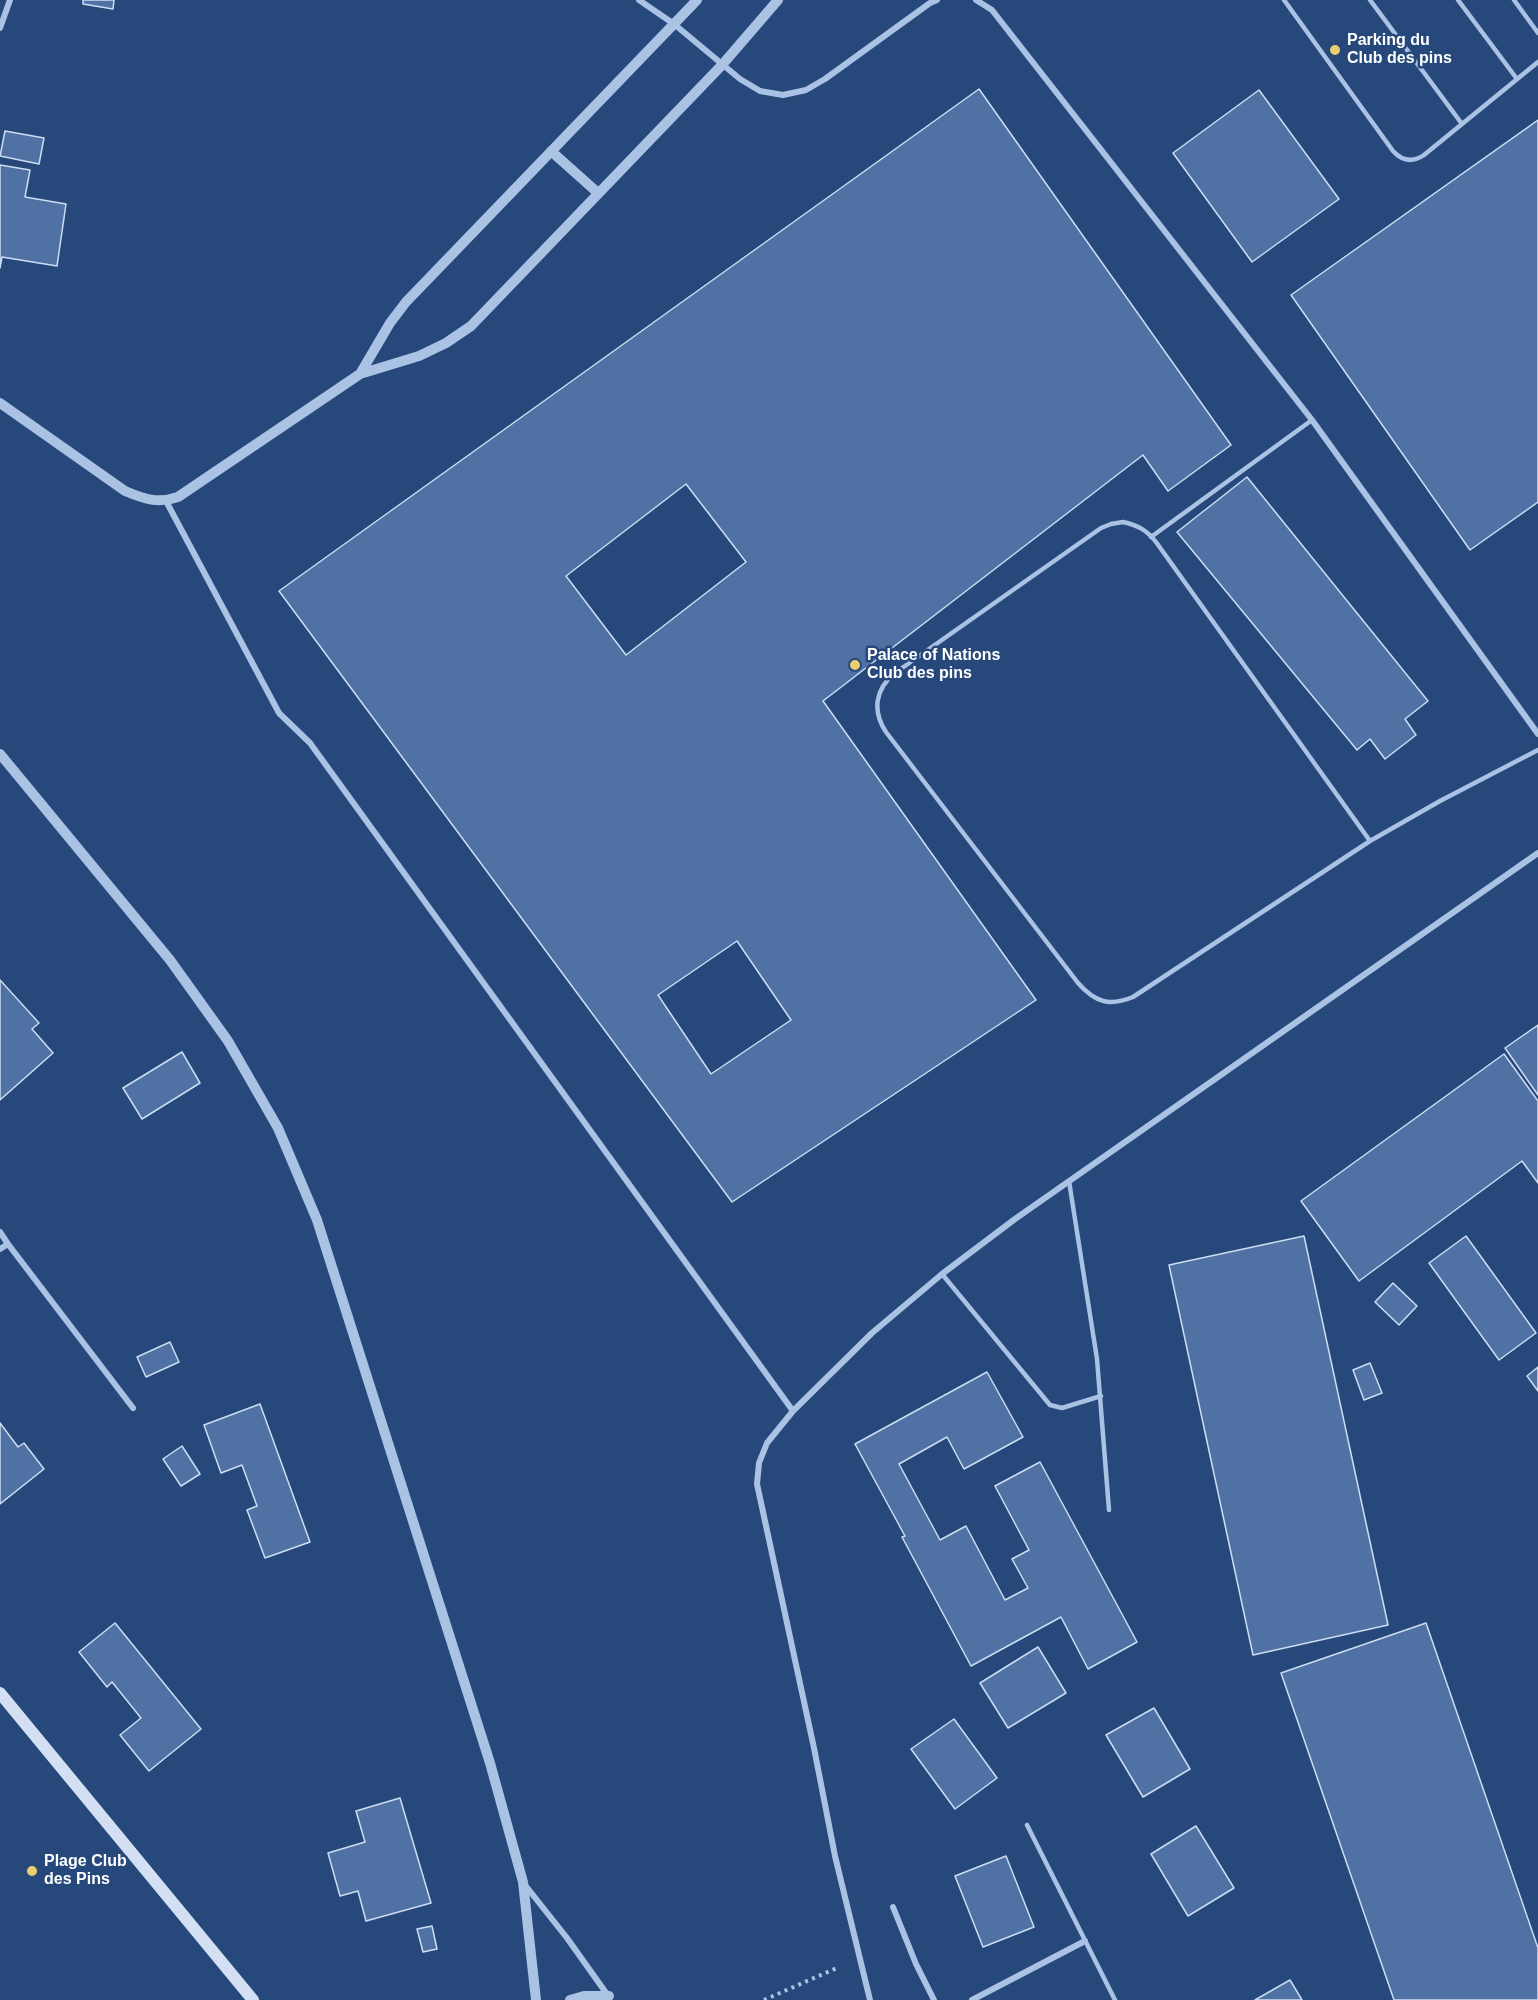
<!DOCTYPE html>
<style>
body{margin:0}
canvas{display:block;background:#26487a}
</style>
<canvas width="1538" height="2000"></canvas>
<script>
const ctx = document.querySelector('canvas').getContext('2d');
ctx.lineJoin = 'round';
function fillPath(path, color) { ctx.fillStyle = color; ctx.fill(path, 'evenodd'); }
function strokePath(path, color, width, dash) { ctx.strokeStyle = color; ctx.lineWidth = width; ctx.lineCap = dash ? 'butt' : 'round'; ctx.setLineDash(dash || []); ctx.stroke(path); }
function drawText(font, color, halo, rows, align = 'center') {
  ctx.font = font + ' Arial,sans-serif'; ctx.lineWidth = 5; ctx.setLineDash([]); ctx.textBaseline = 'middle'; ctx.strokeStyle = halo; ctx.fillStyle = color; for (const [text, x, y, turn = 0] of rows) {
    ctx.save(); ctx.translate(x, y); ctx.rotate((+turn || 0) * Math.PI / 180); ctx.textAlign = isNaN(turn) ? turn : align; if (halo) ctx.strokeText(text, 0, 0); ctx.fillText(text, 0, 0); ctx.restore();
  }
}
const building = new Path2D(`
 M83 0H114L113 9 83 4Z
 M979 89 1231 445 1168 491 1143 455 823 701 1036 1000 732 1202 279 591ZM686 484 746 562 626 655 566 576ZM737 941 791 1020 711 1074 658 995Z
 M1259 90 1339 199 1252 262 1173 153Z
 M1538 120V502L1470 550 1291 295Z
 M5 131 44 138 39 164 0 156Z
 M0 165 30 170 25 197 66 204 57 266 2 257 0 268Z
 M1247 477 1428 701 1405 719 1416 735 1385 759 1370 739 1357 750 1177 532Z
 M0 980 39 1023 32 1029 53 1053 0 1100Z
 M1538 1025V1095L1505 1048Z
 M182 1052 200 1083 142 1119 123 1088Z
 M1504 1054 1538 1101V1183L1522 1161 1359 1281 1301 1201Z
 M1304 1236 1388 1625 1253 1655 1169 1265Z
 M1466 1236 1536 1333 1499 1360 1429 1263Z
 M1393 1283 1417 1306 1399 1325 1375 1302Z
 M170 1342 179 1362 146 1377 137 1357Z
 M1370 1363 1382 1393 1364 1400 1353 1370Z
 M1538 1367V1391L1527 1376Z
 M987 1372 1023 1437 964 1469 947 1437 899 1464 940 1540 966 1526 1005 1600 1028 1588 1012 1559 1029 1550 995 1486 1040 1462 1137 1642 1088 1669 1061 1617 971 1666 902 1537 905 1536 855 1444Z
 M260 1404 310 1542 265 1558 247 1510 257 1506 242 1465 221 1473 204 1425Z
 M0 1423 18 1447 24 1443 44 1469 0 1504Z
 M182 1446 200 1474 181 1486 163 1459Z
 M115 1623 201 1729 149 1771 120 1735 141 1718 112 1682 107 1687 79 1652Z
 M1426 1623 1538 1948V2000H1394L1281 1673Z
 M1038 1647 1066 1693 1008 1728 980 1683Z
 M1154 1708 1190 1769 1143 1797 1106 1735Z
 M954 1719 997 1778 955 1809 911 1749Z
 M400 1798 431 1903 366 1921 358 1891 340 1896 328 1853 365 1842 356 1811Z
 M1196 1826 1234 1888 1188 1916 1151 1854Z
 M1006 1856 1034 1927 983 1947 955 1876Z
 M432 1926 437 1949 423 1952 417 1929Z
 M1290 1980 1302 2000H1255Z`);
fillPath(building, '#4f71a3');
strokePath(building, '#cdddf3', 1.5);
strokePath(new Path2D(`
 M764 2000 839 1967`), '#aac2e4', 4, [3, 4.5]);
strokePath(new Path2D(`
 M1284 0 1393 151C1402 161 1412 163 1424 155L1538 62
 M1370 0 1462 124
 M1458 0 1517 79
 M1514 0 1538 33
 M1123 522C1137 525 1147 530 1156 542L1370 841 1133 997C1109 1007 1095 1002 1078 983L886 732C872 711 875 689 895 673L1101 528 1111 524Z
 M1151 537 1312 420
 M1370 841 1440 801 1538 750
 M1069 1181 1097 1359 1109 1510
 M942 1274 1050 1405 1062 1408 1101 1396
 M1027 1825 1115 2000`), '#aac2e4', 4.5);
strokePath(new Path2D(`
 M639 0 674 24 740 79 760 91 783 95 806 90 825 79 930 3 937 0
 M976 0 992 10 1312 420 1538 734
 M0 28 10 0
 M166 501 279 713 310 743 793 1411
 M0 1232 8 1244 0 1249
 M8 1244 133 1408
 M525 1885 567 1938 609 1997
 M893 1907 916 1964 934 2000
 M870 2000 835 1856 814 1748 757 1484 759 1463 767 1443 793 1411 872 1333 942 1274 1015 1219 1538 853
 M972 2000 1085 1941`), '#aac2e4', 6);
strokePath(new Path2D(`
 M551 151 598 193
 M360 374 390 323 406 302 697 0
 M0 403 125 491C144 499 158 504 178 497L360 374 419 356 446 343 471 326 722 65 778 0
 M0 754 170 960 228 1041 278 1128 317 1220 490 1763 523 1882 536 2000
 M570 2000 584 1996H609`), '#aac2e4', 10);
strokePath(new Path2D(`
 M0 1693 253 2000`), '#d3e0f4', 12);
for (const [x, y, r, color] of [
 [1335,50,6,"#eccd70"],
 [855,665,6,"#eccd70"],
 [32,1871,6,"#eccd70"]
]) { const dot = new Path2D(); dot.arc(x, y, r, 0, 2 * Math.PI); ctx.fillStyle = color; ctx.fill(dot); strokePath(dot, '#26487a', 2); }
drawText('bold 16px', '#fff', '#26487a', [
 ["Parking du",1347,41],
 ["Club des pins",1347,59],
 ["Palace of Nations",867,656],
 ["Club des pins",867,674],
 ["Plage Club",44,1862],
 ["des Pins",44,1880]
], 'left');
</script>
